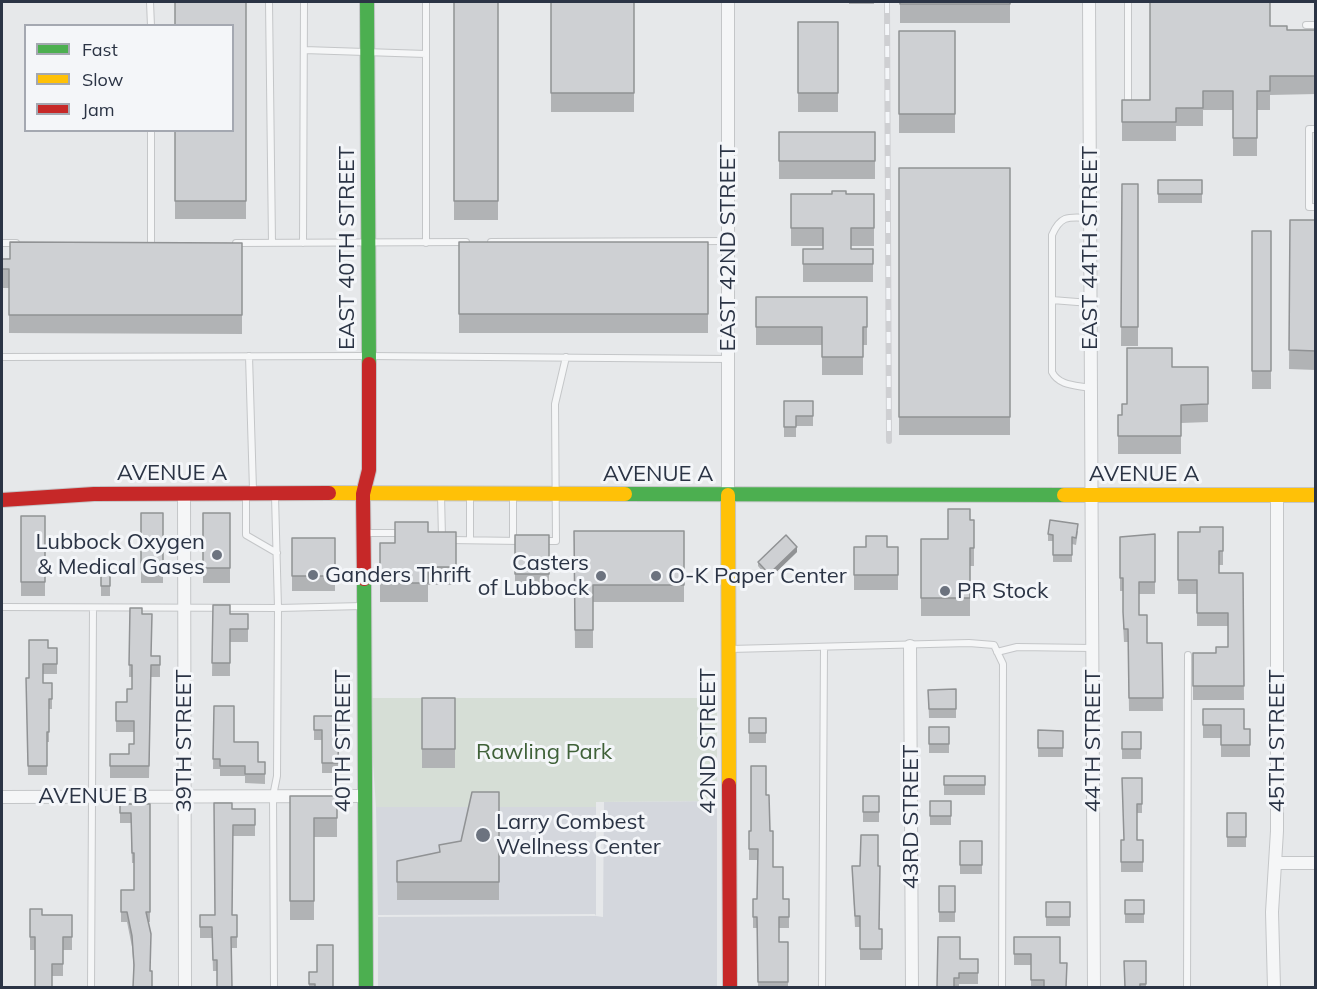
<!DOCTYPE html>
<style>
body{margin:0}
#map{position:relative;width:1317px;height:989px;overflow:hidden;background:#e6e8ea;font-family:Mulish,sans-serif}
canvas{display:block}
.frame{position:absolute;inset:0;border:3px solid #2b3445;pointer-events:none}
.legend{position:absolute;left:24px;top:24px;width:210px;height:108px;box-sizing:border-box;background:#f4f6f9;border:2px solid #a4a8b1;margin:0;padding:8px 10px;list-style:none;font-size:18px;color:#2b3445}
.legend li{display:flex;align-items:center;gap:12px;height:30px}
.legend b{width:30px;border:2px solid #a4a8b1}
</style>
<div id="map">
<canvas width="1317" height="989"></canvas>
<div class="frame"></div>
<ul class="legend">
<li><b style="height:8px;background:#4caf50"></b>Fast</li>
<li><b style="height:8px;background:#ffc107"></b>Slow</li>
<li><b style="height:8px;background:#c62828"></b>Jam</li>
</ul>
</div>
<script>
const ctx = document.querySelector('canvas').getContext('2d');
ctx.lineJoin = 'round';
function fillPath(path, color) { ctx.fillStyle = color; ctx.fill(path, 'evenodd'); }
function strokePath(path, color, width, dash) { ctx.strokeStyle = color; ctx.lineWidth = width; ctx.lineCap = dash ? 'butt' : 'round'; ctx.setLineDash(dash || []); ctx.stroke(path); }
function drawText(font, color, halo, rows, align = 'center') {
  ctx.font = font + ' Mulish,sans-serif'; ctx.lineWidth = 6; ctx.setLineDash([]); ctx.textBaseline = 'middle'; ctx.strokeStyle = halo; ctx.fillStyle = color; for (const [text, x, y, turn = 0] of rows) {
    ctx.save(); ctx.translate(x, y); ctx.rotate((+turn || 0) * Math.PI / 180); ctx.textAlign = isNaN(turn) ? turn : align; if (halo) ctx.strokeText(text, 0, 0); ctx.fillText(text, 0, 0); ctx.restore();
  }
}
fillPath(new Path2D(`
 M717 801V987H378V917L596 916 595 914 378 915 376 807H596V916L603 917 604 802Z`), '#d4d7dd');
fillPath(new Path2D(`
 M372 698H717V801L596 802V807H376L372 747Z`), '#d6ded6');
const lane = new Path2D(`
 M150 2 151 26
 M269 2 272 243
 M426 2V243
 M1128 2V100
 M1306 25H1316
 M304 50 426 54
 M1316 129H1309V207H1316
 M151 130V243
 M1090 218C1070 217 1061 214 1052 235V372C1059 386 1076 385 1090 388
 M491 242 728 241
 M2 243H16
 M236 243 466 242
 M303 243 304 2
 M1052 300 1090 303
 M249 356 253 490
 M2 357 368 356 728 359
 M441 495 442 538
 M246 496V535L277 553
 M470 496V540
 M513 496V541
 M364 533H402
 M450 540 521 541
 M543 541H556L555 404 566 357
 M2 607 278 608 363 606
 M730 649 969 643 994 645 1003 664 1002 988
 M997 652 1017 647 1092 648
 M91 988 93 608
 M274 988 273 796 277 776 278 608 275 496
 M822 988 824 647
 M1187 988 1188 655`);
const street = new Path2D(`
 M728 2V495
 M1089 2 1094 988
 M184 494 185 988
 M910 646 912 988
 M2 797 364 796
 M1276 863H1316
 M1274 988 1272 912 1277 831V495`);
const fast = new Path2D(`
 M367 2 369 364
 M625 494 1064 495
 M364 579 366 988`);
const slow = new Path2D(`
 M329 493 625 494
 M728 495 729 785
 M1064 495H1316`);
const jam = new Path2D(`
 M2 500 94 494 329 493
 M364 579 363 494 369 470V364
 M729 785 730 988`);
strokePath(lane, '#c4c6c8', 8);
strokePath(street, '#c4c6c8', 14);
strokePath(fast, '#c4c6c8', 16);
strokePath(slow, '#c4c6c8', 16);
strokePath(jam, '#c4c6c8', 16);
strokePath(lane, '#f5f6f7', 6);
strokePath(street, '#f5f6f7', 12);
strokePath(fast, '#4caf50', 14);
strokePath(slow, '#ffc107', 14);
strokePath(jam, '#c62828', 14);
const rail = new Path2D(`
 M887 2 889 441`);
strokePath(rail, '#cecfd2', 6);
strokePath(rail, '#f4f6f9', 4, [11]);
fillPath(new Path2D(`
 M246 2V219H175V130Z
 M454 2H498V220H454Z
 M551 2H634V112H551Z
 M849 2H874V4H849Z
 M900 2H1010V23H900Z
 M798 22H838V112H798Z
 M1270 26 1287 30H1316V94L1270 95V110H1257V156H1233V110H1203V126H1176V141H1122V100H1150Z
 M899 31H955V133H899Z
 M779 132H875V179H779Z
 M899 168H1010V435H899Z
 M1158 180H1202V203H1158Z
 M1122 184H1138V346H1121Z
 M791 194H874V246H851V249H873V282H803V249H823V246H791Z
 M1290 220H1316V370L1289 369Z
 M1252 231H1271V389H1252Z
 M459 242H708V333H459Z
 M242 243V334L9 333V288H2V259Z
 M756 297H867V345H863V375H822V345H756Z
 M1172 367H1208V422L1181 423V454H1118V415H1122L1127 404Z
 M784 401H813V426H796V437H784Z
 M141 513H163V583H141Z
 M203 513H230V583H203Z
 M21 516H45V596H21Z
 M970 520H974V566H970V616H921V539H948Z
 M1223 527V565H1219V573H1243L1244 700H1193V653H1216L1228 647V626H1197V594H1178V532H1200Z
 M574 531H684V602H593V648H575Z
 M1078 531 1076 545 1072 544V562H1053V541H1048V534Z
 M428 532H456V585H428V602H380V543H395Z
 M1155 534V594H1139V615L1147 643H1162L1163 711H1129L1128 642H1124L1123 624V591H1120V537Z
 M515 535H549V589H515Z
 M292 538H335V591H292Z
 M854 547H898V590H854Z
 M797 552 769 579 758 566V562Z
 M101 566H110V596H101Z
 M213 605 230 614H248V642H230V676H212Z
 M130 608 142 614 151 656H160V677H151L149 778H110V754H129L134 744V732H116V702H127L132 689V677H129Z
 M48 648H57V674H43V683H52V709H49V742H47V775H28L26 678H29Z
 M956 689V718H929L928 690Z
 M422 698H455V768H422Z
 M214 706 234 742 258 762H265V784L245 783V776H220V769H213Z
 M1203 709 1244 729H1250V757H1221V738H1203Z
 M314 716H339L338 773H322V740H314Z
 M749 718H766V743H749Z
 M929 727H949V753H929Z
 M1038 730 1063 731V757H1038Z
 M1122 732H1141V759H1122Z
 M944 776H985V795H944Z
 M1142 778V813H1137V840H1143V872H1121V840H1124Z
 M499 792V900H397V861L439 852V845L461 841Z
 M766 795 773 867 783 899H789V928H779V942H788V987H758L757 928H753V899H757V860H749V831H751Z
 M290 796H337V837H314V920H290Z
 M863 796H879V822H863Z
 M930 801H951V825H930Z
 M120 804H150V922H148L134 972 132 947 127 922H121V890H134V863H132L131 823H120Z
 M232 809H255V836H233L232 915 237 926V948H231L217 971H213L212 938H200V915H215Z
 M1227 813H1246V847H1227Z
 M960 841H982V874H960Z
 M852 866H878L879 929H882V960H860V927H855Z
 M939 886H955V922H939Z
 M1125 900H1144V923H1125Z
 M1046 902H1070V926H1046Z
 M30 909 42 915H72V950H63V976H52L35 950H30Z
 M1014 937 1060 963H1067L1066 987H1031V965H1014Z
 M960 959H978V984H959V987H937Z
 M1124 961H1146V987H1125Z
 M309 972 333 987H309Z`), '#b1b3b5');
fillPath(new Path2D(`
 M797 547V552L769 579V574Z`), '#909294');
const building = new Path2D(`
 M175 2H246V201H175V130H232V26H175Z
 M454 2H498V201H454Z
 M551 2H634V93H551Z
 M900 2H1010V4H900Z
 M1150 2H1270V26H1287V30H1316V76H1270V91H1257V138H1233V91H1203V108H1176V122H1122V100H1150Z
 M798 22H838V93H798Z
 M899 31H955V114H899Z
 M779 132H875V161H779Z
 M899 168H1010V417H899Z
 M1158 180H1202V194H1158Z
 M1122 184H1138V327H1121Z
 M832 191H846V194H874V228H851V249H873V264H803V249H823V228H791V194H832Z
 M1290 220H1316V351L1289 350Z
 M1252 231H1271V371H1252Z
 M10 242 242 243V315H9V269H2V259H10Z
 M459 242H708V314H459Z
 M756 297H867V327H863V357H822V327H756Z
 M1127 348H1172V367H1208V404L1181 405V436H1118V415H1122V404H1127Z
 M784 401H813V416H796V427H784Z
 M948 509H970V520H974V548H970V598H921V539H948Z
 M141 513H163V569H141Z
 M203 513H230V568H203Z
 M21 516H45V582H21Z
 M1050 520 1078 524 1076 538 1072 537V555H1053V535L1048 534Z
 M395 522H428V532H456V567H428V583H380V543H395Z
 M1200 527H1223V551H1219V573H1243L1244 686H1193V653H1216V647H1228V613H1197V580H1178V532H1200Z
 M574 531H684V585H593V630H575Z
 M1155 534V582H1139V615H1147V643H1162L1163 698H1129L1128 629H1124L1123 612V578H1120V537Z
 M515 535H549V574H515Z
 M786 535 797 547 769 574 758 562Z
 M866 536H887V547H898V575H854V547H866Z
 M292 538H335V576H292Z
 M101 566H110V586H101Z
 M213 605H230V614H248V629H230V663H212Z
 M130 608H142V614H152L151 656H160V665H151L149 766H110V754H129V744H134V721H116V702H127V689H132V665H129Z
 M29 640H48V648H57V664H43V683H52V699H49V732H47V766H28L26 678H29Z
 M956 689V709H929L928 690Z
 M422 698H455V749H422Z
 M214 706H234V742H258V762H265V774H245V766H220V759H213Z
 M1203 709H1244V729H1250V745H1221V725H1203Z
 M314 716H339L338 763H322V730H314Z
 M749 718H766V733H749Z
 M929 727H949V744H929Z
 M1038 730 1063 731V748H1038Z
 M1122 732H1141V749H1122Z
 M751 766H766V795H769L770 831H773V867H783V899H789V917H779V942H788V982H758L757 917H753V899H757L758 849H749V831H751Z
 M944 776H985V785H944Z
 M1122 778H1142V804H1137V840H1143V862H1121V840H1124Z
 M472 792H499V882H397V861L440 852 439 845 461 841Z
 M290 796H337V818H314V901H290Z
 M863 796H879V812H863Z
 M930 801H951V816H930Z
 M214 803H232V809H255V825H233L232 915H237V937H231L232 987H217V960H213L212 927H200V915H215Z
 M120 804H150V912H146L151 934 150 971H152V987H133L134 965 132 936 127 912H121V890H134V853H132L131 813H120Z
 M1227 813H1246V837H1227Z
 M861 835H878V866H880L879 929H882V949H860V916H855L852 866H860Z
 M960 841H982V865H960Z
 M939 886H955V912H939Z
 M1125 900H1144V914H1125Z
 M1046 902H1070V917H1046Z
 M30 909H42V915H72V937H63V964H52V987H35V937H30Z
 M938 937H960V959H978V973H959V978H954V987H937Z
 M1014 937H1060V963H1067L1066 987H1044V980H1031V954H1014Z
 M317 945H333V987H315V984H309V972H317Z
 M1124 961H1146V984H1140V987H1125Z`);
fillPath(building, '#ced0d3');
strokePath(building, '#909294', 1.5);
for (const [x, y, r, color] of [
 [217,555,6,"#6c737f"],
 [313,575,6,"#6c737f"],
 [601,576,6,"#6c737f"],
 [656,576,6,"#6c737f"],
 [945,591,6,"#6c737f"],
 [483,835,8,"#6c737f"]
]) { const dot = new Path2D(); dot.arc(x, y, r, 0, 2 * Math.PI); ctx.fillStyle = color; ctx.fill(dot); strokePath(dot, '#f4f6f9', 2); }
drawText('22px', '#2b3445', '#f4f6f9', [
 ["EAST 40TH STREET",347,248,-90],
 ["EAST 42ND STREET",728,248,-90],
 ["EAST 44TH STREET",1090,248,-90],
 ["AVENUE A",172,473],
 ["AVENUE A",658,474],
 ["AVENUE A",1144,474],
 ["39TH STREET",184,741,-90],
 ["40TH STREET",343,741,-90],
 ["42ND STREET",708,741,-90],
 ["44TH STREET",1093,741,-90],
 ["45TH STREET",1277,741,-90],
 ["AVENUE B",93,796],
 ["43RD STREET",911,817,-90]
]);
drawText('22px', '#2b3445', '#f4f6f9', [
 ["Lubbock Oxygen",205,542,"right"],
 ["& Medical Gases",205,567,"right"],
 ["Casters",589,563,"right"],
 ["of Lubbock",589,588,"right"],
 ["Ganders Thrift",325,575],
 ["O-K Paper Center",668,576],
 ["PR Stock",957,591],
 ["Larry Combest",496,822],
 ["Wellness Center",496,847]
], 'left');
drawText('22px', '#3f6138', '#f4f6f9', [
 ["Rawling Park",544,752]
]);
</script>
